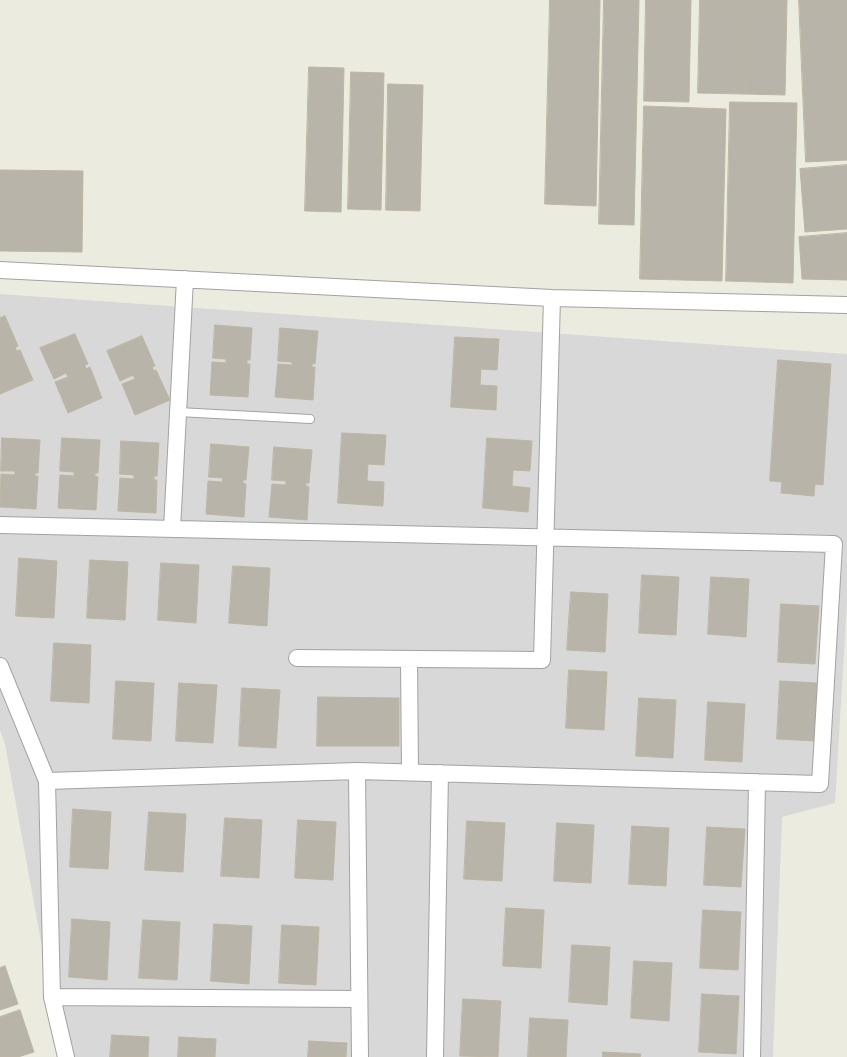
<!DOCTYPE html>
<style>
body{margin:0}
canvas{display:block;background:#ecebe0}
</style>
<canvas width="847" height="1057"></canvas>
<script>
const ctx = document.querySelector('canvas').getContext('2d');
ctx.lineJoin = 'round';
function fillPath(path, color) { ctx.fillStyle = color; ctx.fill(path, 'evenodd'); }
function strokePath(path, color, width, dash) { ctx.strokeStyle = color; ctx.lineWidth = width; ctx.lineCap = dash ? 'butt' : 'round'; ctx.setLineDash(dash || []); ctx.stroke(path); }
fillPath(new Path2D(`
 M0 294 847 354V602L835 803 782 817 773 1057H62L5 744 0 730Z`), '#d9d8d8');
const building = new Path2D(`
 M550 0H600L596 206 545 204Z
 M604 0H639L634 225 599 224Z
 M646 0H691L689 102 644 101Z
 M700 0H747L745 94 698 93Z
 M747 0H787L785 95 745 94Z
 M799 0H847V160L806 162Z
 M309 67 344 68 341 212 305 211Z
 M351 72 384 73 381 210 348 209Z
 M388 84 423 85 420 211 386 210Z
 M730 102 797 103 793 283 726 281Z
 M644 106 726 109 722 281 640 279Z
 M847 165V229L805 232 800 169Z
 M0 170 83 171 82 252 0 251Z
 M847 233V280L802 279 799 237Z
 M5 316 18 346 15 348 17 351 20 350 33 380 0 394V318Z
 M215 325 252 328 250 360H247V364H250L248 397 210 395 212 362 226 363V359L213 358Z
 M280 328 318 331 315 364 312 363V367H315L313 400 275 397 278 364 292 365V362L278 361Z
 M75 334 88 364 85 365 86 369 90 367 102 398 68 413 55 382 68 377 66 373 54 379 40 348Z
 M142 336 155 366 152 367 154 371 156 370 170 400 135 415 122 384 135 379 133 375 120 381 107 351Z
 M455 337 499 339 497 370 481 369 480 385 497 386 496 410 451 407Z
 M778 360 831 364 823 485 815 484 814 496 781 493 782 482 770 481Z
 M342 433 386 435 384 465 368 464 367 481 384 482 383 506 338 503Z
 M2 438 40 440 38 473H35V476H38L36 509 0 507 1 474 15 475V471H1Z
 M62 438 100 440 98 473H95V476L98 477 96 510 58 508 60 475 74 476V472L60 471Z
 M487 438 532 441 530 471 513 470 512 486 530 488 528 512 483 508Z
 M121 441 159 443 157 476H154V480H157L156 513 118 511 120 478 134 479V475L120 474Z
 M211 444 249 447 246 480H243V483L246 484 244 517 206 514 208 481 222 482 223 478 209 477Z
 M274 447 312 450 309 483H306V486L309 487 307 520 269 517 272 484 286 485V481L272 480Z
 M19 558 57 561 54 618 16 616Z
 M90 560 128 562 125 620 87 618Z
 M161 563 199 565 196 623 158 620Z
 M233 566 270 568 267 626 229 623Z
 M642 575 679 577 676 635 639 633Z
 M711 577 749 579 746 637 708 634Z
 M571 592 608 594 605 652 567 650Z
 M781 604 819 606 815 664 778 662Z
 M54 643 91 645 89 703 51 701Z
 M569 670 607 672 604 730 566 728Z
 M116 681 154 683 151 741 113 739Z
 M780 681 817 683 814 741 777 739Z
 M179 683 217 685 213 743 176 741Z
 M242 688 280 690 276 748 239 746Z
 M318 697 399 698V746H317Z
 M639 698 676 700 673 758 636 756Z
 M708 702 745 704 742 762 705 760Z
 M73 809 111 812 108 869 70 867Z
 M149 812 186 814 183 872 145 870Z
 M225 818 262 820 259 878 221 876Z
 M298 820 336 822 333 880 295 878Z
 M467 821 505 823 502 881 464 879Z
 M557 823 594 825 591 883 554 881Z
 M632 826 669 828 666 886 629 884Z
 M707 827 745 829 741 887 704 885Z
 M506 908 544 910 541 968 503 966Z
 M703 910 741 912 738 970 700 968Z
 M72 919 110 922 107 980 69 977Z
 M143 920 180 922 177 980 139 978Z
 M214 924 252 926 249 984 211 981Z
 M282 925 319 927 316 985 279 983Z
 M572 945 610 947 607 1005 569 1002Z
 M634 961 672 963 669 1021 631 1018Z
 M5 966 18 1004 0 1010V968Z
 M702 994 739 996 736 1054 699 1052Z
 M463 999 501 1001 498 1057 460 1056Z
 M20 1010 34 1052 18 1057H0V1017Z
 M530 1018 568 1020 566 1057H528Z
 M112 1035 149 1037 148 1057H110Z
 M179 1037 216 1039 215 1057H178Z
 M309 1041 347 1043 346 1057H308Z
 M603 1052 641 1054 640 1057H603Z`);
fillPath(building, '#b9b4aa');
strokePath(building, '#bdb6a3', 1);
const service = new Path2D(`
 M178 412 310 419`);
const minor = new Path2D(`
 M0 270 552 298 847 305
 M0 525 834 544 820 784 357 771 47 781
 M172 529 185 279
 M297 658 542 660 552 298
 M409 659 410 772
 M0 666 47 781 52 997 66 1057
 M357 771 360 1057
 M52 997 359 999
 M435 1057 440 773
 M752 1057 757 782`);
strokePath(service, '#a2a2a2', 10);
strokePath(minor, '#a2a2a2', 18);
strokePath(service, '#fff', 8);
strokePath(minor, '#fff', 16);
</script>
